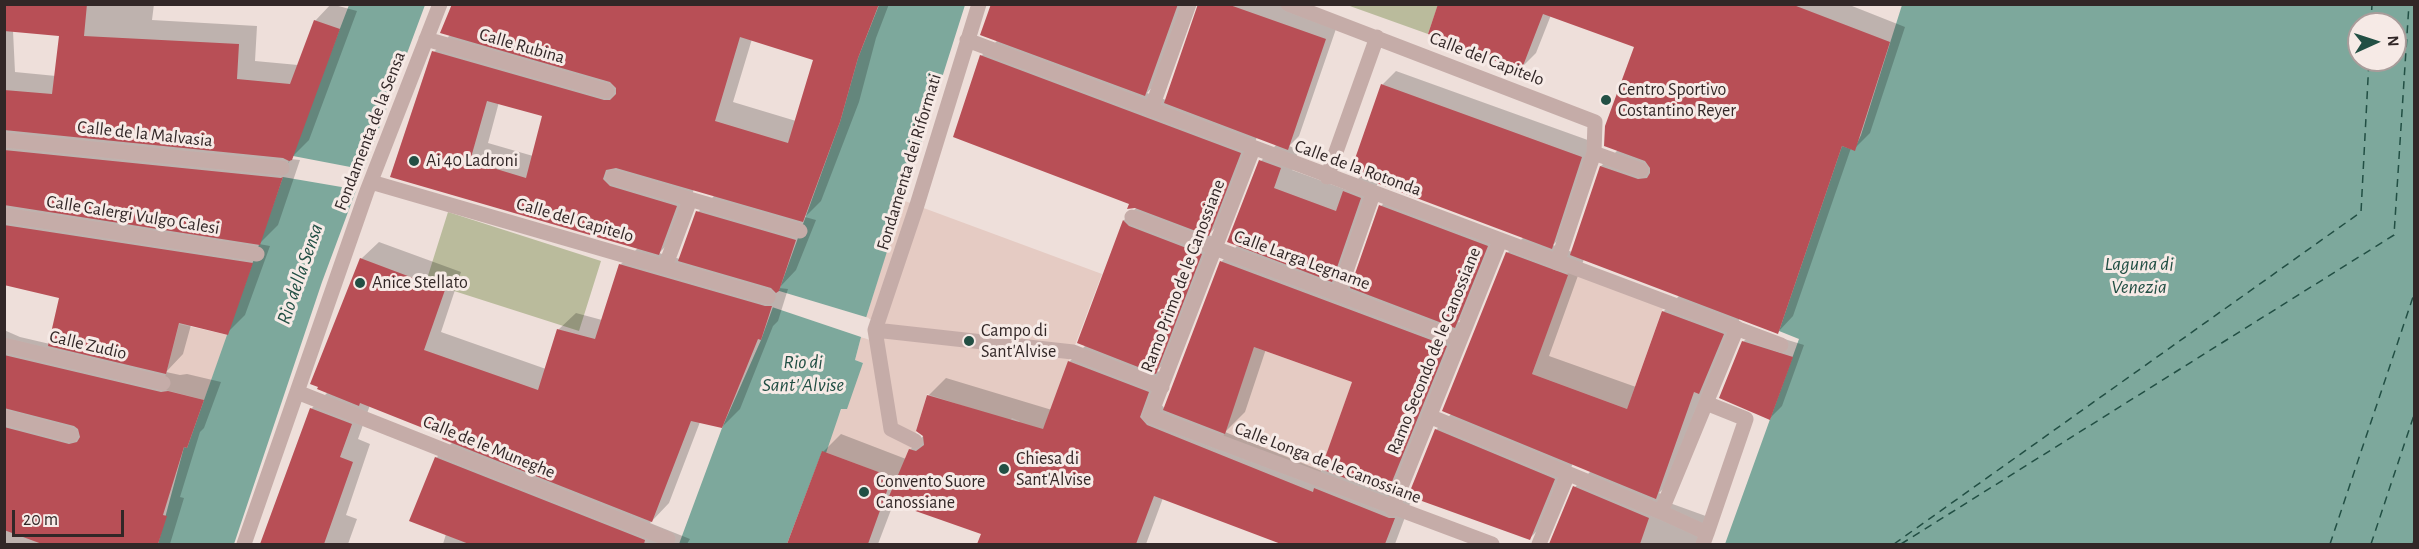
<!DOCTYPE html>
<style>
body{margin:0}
#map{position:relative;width:2419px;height:549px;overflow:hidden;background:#eedfda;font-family:"Alegreya Sans",sans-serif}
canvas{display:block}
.frame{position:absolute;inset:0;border:6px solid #322727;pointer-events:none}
.north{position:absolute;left:2347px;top:12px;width:60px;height:60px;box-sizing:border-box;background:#f6eae6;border:2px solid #a89c9a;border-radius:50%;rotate:87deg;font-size:16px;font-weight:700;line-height:24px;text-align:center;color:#322727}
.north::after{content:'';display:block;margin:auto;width:21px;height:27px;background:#224f44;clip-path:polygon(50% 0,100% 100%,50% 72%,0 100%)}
.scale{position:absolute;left:12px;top:510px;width:112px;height:27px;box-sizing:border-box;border:3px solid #322727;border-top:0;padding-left:8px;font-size:18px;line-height:21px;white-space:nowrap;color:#322727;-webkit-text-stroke:4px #f6eae6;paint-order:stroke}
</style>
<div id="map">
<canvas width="2419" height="549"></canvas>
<div class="frame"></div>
<div class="north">N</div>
<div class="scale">20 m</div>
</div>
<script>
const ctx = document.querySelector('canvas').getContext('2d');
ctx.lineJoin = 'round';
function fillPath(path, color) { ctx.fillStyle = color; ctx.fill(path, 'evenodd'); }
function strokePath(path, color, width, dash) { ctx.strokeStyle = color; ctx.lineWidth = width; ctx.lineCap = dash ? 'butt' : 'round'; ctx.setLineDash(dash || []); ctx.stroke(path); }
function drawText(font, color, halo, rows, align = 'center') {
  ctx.font = font + ' "Alegreya Sans",sans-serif'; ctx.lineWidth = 6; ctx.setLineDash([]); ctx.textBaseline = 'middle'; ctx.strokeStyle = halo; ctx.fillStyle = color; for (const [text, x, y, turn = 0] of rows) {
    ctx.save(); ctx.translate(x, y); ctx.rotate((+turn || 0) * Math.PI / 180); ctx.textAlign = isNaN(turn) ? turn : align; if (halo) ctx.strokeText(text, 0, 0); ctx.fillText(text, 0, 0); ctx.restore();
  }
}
fillPath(new Path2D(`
 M1347 5H1495H1438L1428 34Z
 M448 212 601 261 579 331 426 282Z`), '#babb9c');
fillPath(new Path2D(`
 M902 200 1102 274 1042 432 1021 425 1019 421 1012 418 1009 421 927 394 902 481 822 451 863 363 855 360 861 337 870 340 878 321 866 318Z
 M1570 267 1665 302 1627 409 1532 374Z
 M179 324 228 335 204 400 162 389Z
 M1254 347 1352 382 1318 480 1221 443Z`), '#e5cbc3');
fillPath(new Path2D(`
 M349 5H425L322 282 234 544H158L184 447 187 448 284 174Z
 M879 5H965L866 318 855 360 863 363 847 409H841L825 456 822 452 787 544H679L722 428 761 340 840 122 858 58Z
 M1902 5H2414V544H1725L1799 339 1779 331 1842 146 1854 150 1861 135ZM2359 24H2395V60H2359Z`), '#7da89c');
fillPath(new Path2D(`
 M293 156 366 170 359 190 283 177 281 173Z
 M776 290 869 318 864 338 769 306Z`), '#eedfda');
fillPath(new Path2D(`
 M4 4H154L152 20 257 26 255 61 298 65 315 21 331 4 357 11 309 140 290 159 300 160 278 225 259 244 270 246 245 315 227 333 191 325 183 354 166 372 180 375 187 374 221 382 204 428 200 432 180 497 184 498 170 544H4V330L20 337 50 344 61 297 4 283ZM13 31 61 35 56 76 15 72Z
 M453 4H889L876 38 859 102 821 201 805 217 816 220 796 270 779 288 788 289 778 321 773 326 740 409 722 427 700 422 669 503 650 523 690 539 687 544H443L446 534 436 458 453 442 445 435 370 405 358 439 370 444 346 515 357 519 348 544H263L311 409 329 391 361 259 379 242 461 272 441 332 546 369 558 330 576 313 602 320 620 265 638 248 392 176 434 52 451 34ZM752 39 815 59 796 121 733 102ZM499 102 544 115 533 156 488 143ZM694 189 715 195 698 212 680 259 659 253 677 235Z
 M992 4H1185L1157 82 1147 93 1166 100 1199 4H1277L1337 26 1299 136 1289 146 1299 150 1292 170 1347 190 1361 176 1382 85 1396 71 1596 143 1565 233 1553 245 1572 252 1601 166 1618 150 1635 46 1551 15 1536 53 1520 69 1440 4H1847L1905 27 1870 133 1854 149 1851 148 1793 316 1778 332 1740 318 1673 479 1659 493 1669 497 1667 502 1714 519 1705 544H1551L1575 487 1591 471 1573 463 1550 518 1530 538 1436 430 1452 413 1507 253 1524 237 1378 182 1350 262 1335 276 1354 283 1381 206 1393 194 1498 234 1466 314 1458 322 1467 325 1407 472 1387 493 1411 501 1395 544H1285L1163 498 1146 544H979L983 534 894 502 878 544H788L823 452 841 434 906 459 910 450 924 435 928 396 946 378 1052 410 1069 362 1086 345 1079 342 1124 220 1138 206 1131 203 981 56 998 40ZM1257 137 1277 144 1261 161 1238 245 1222 261 1165 409 1157 399 1166 374 1157 371 1171 356 1217 238 1208 235 1227 216ZM1584 259 1680 295 1663 312 1636 387 1549 356ZM1266 349 1354 381 1322 471 1225 432 1245 412Z
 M1755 330 1804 345 1782 406 1770 418 1743 342Z`), '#0003');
strokePath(new Path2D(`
 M2371 24 2372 4
 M1894 544 2361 212 2369 60
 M1901 544 2394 235 2409 4
 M2330 544 2414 294
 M2371 544 2414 415
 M2413 544 2414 540`), '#224f44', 1.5, [8, 6]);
fillPath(new Path2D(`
 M4 4H87L84 36 239 44 237 79 290 84 314 20 340 29 292 160 289 161 283 158 4 130V90L52 94 59 36 4 31Z
 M452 4H879L858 58 840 122 803 222 616 168 606 170 603 179 610 186 677 206 659 255 390 177 432 51 604 100H610L616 94V88L610 82 440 33ZM740 37 813 60 788 143 715 121ZM487 101 542 116 526 178 470 161Z
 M991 4H1178L1145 96 980 35Z
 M1198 4H1227L1326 39 1288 150 1164 103Z
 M1438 4H1791L1890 42 1855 151 1842 146 1778 334 1570 255 1600 166 1638 179 1647 178 1650 173V168L1645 161 1604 146 1605 126 1634 47 1543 14 1521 71 1428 34Z
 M980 55 1241 153 1209 236 1135 208 1127 209 1129 204 953 137Z
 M1381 84 1582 157 1552 249 1350 173Z
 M4 150 281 178 283 177 260 245 4 205Z
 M1259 160 1281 168 1274 188 1336 211 1343 191 1361 198 1332 282 1227 242Z
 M1379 205 1488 246 1455 328 1350 288Z
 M696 211 796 240 779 291 776 293 771 288 678 261Z
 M1123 220 1129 226 1202 254 1156 374 1077 343Z
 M4 225 253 263 228 335 179 323 166 374 48 346 59 298 4 285Z
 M1506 252 1568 275 1532 374 1627 409 1662 311 1724 334 1699 394 1694 392 1656 499 1442 411Z
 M360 258 445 290 424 350 538 390 557 329 595 339 619 264 765 306H772L761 340 758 339 722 428 691 421 652 522 442 439 443 436 360 403 359 406 317 389 318 387 310 384Z
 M1220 261 1447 346 1387 494 1321 469 1352 382 1254 347 1225 434 1163 410Z
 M1742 341 1793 357 1770 420 1719 398Z
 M4 355 161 392 168 391 204 400 187 448 184 447 163 515 167 516 158 544H42L4 530V427L69 444 77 442 80 437 78 429 74 426 4 408Z
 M1068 361 1149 392 1140 417 1147 425 1313 492 1314 488 1389 518H1395L1385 544H1281L1154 496 1136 544H977L981 534 887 501 909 449 916 451 924 445 923 436 916 431 927 395 1043 429Z
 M310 408 352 424 340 457 353 462 324 544H260Z
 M1435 429 1555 479 1530 540 1408 496Z
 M822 451 892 477 868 544H787Z
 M435 457 645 540 644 544H469L409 521Z
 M1573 486 1649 518 1640 544H1549Z`), '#b84f56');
strokePath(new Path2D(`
 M1288 4 1595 122 1594 153 1641 170
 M426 39 607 91
 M967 40 1781 345
 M1151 110 1189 4
 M4 140 282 168
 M1253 149 1150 416 1492 544
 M613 177 800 231
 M1327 177 1377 37
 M371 182 768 297
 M4 215 257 254
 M1132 217 1460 340
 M1557 263 1594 153
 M665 267 690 200
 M1338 294 1373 194
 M875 330 1073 352 1162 387
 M4 345 163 383
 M297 392 668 539
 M1706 403 1746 419 1707 533
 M1429 416 1661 512
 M4 417 71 435
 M915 441 891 429 875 330 917 205 979 4
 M1392 509 1500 241
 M244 544 367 191 440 4
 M1539 544 1568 474
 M1703 544 1707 533 1661 512 1737 328`), '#c5aca8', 15);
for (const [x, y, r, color] of [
 [1606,100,6,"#224f44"],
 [414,161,6,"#224f44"],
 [360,283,6,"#224f44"],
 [969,341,6,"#224f44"],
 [1004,469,6,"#224f44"],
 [864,492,6,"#224f44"]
]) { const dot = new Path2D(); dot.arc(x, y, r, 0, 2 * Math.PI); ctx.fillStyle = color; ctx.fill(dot); strokePath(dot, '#f6eae6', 2); }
drawText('18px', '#322727', '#f6eae6', [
 ["Calle Rubina",522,46,16],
 ["Calle del Capitelo",1487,59,21],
 ["Fondamenta de la Sensa",370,131,-69],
 ["Calle de la Malvasia",145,134,6],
 ["Fondamenta dei Riformati",909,162,-73],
 ["Calle de la Rotonda",1358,168,20],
 ["Calle Calergi Vulgo Calesi",133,215,9],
 ["Calle del Capitelo",575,220,16],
 ["Calle Larga Legname",1302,260,20],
 ["Ramo Primo de le Canossiane",1183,276,-69],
 ["Calle Zudio",88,345,13],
 ["Ramo Secondo de le Canossiane",1434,351,-68],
 ["Calle de le Muneghe",489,447,22],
 ["Calle Longa de le Canossiane",1328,463,21]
]);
drawText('18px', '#322727', '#f6eae6', [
 ["Centro Sportivo",1618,90],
 ["Costantino Reyer",1618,111],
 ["Ai 40 Ladroni",426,161],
 ["Anice Stellato",372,283],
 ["Campo di",981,331],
 ["Sant'Alvise",981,352],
 ["Chiesa di",1016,459],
 ["Sant'Alvise",1016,480],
 ["Convento Suore",876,482],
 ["Canossiane",876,503]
], 'left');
drawText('italic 20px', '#224f44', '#f6eae6', [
 ["Laguna di",2139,264],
 ["Venezia",2139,287],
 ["Rio della Sensa",300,274,-71],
 ["Rio di",803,362],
 ["Sant' Alvise",803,385]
]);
</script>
